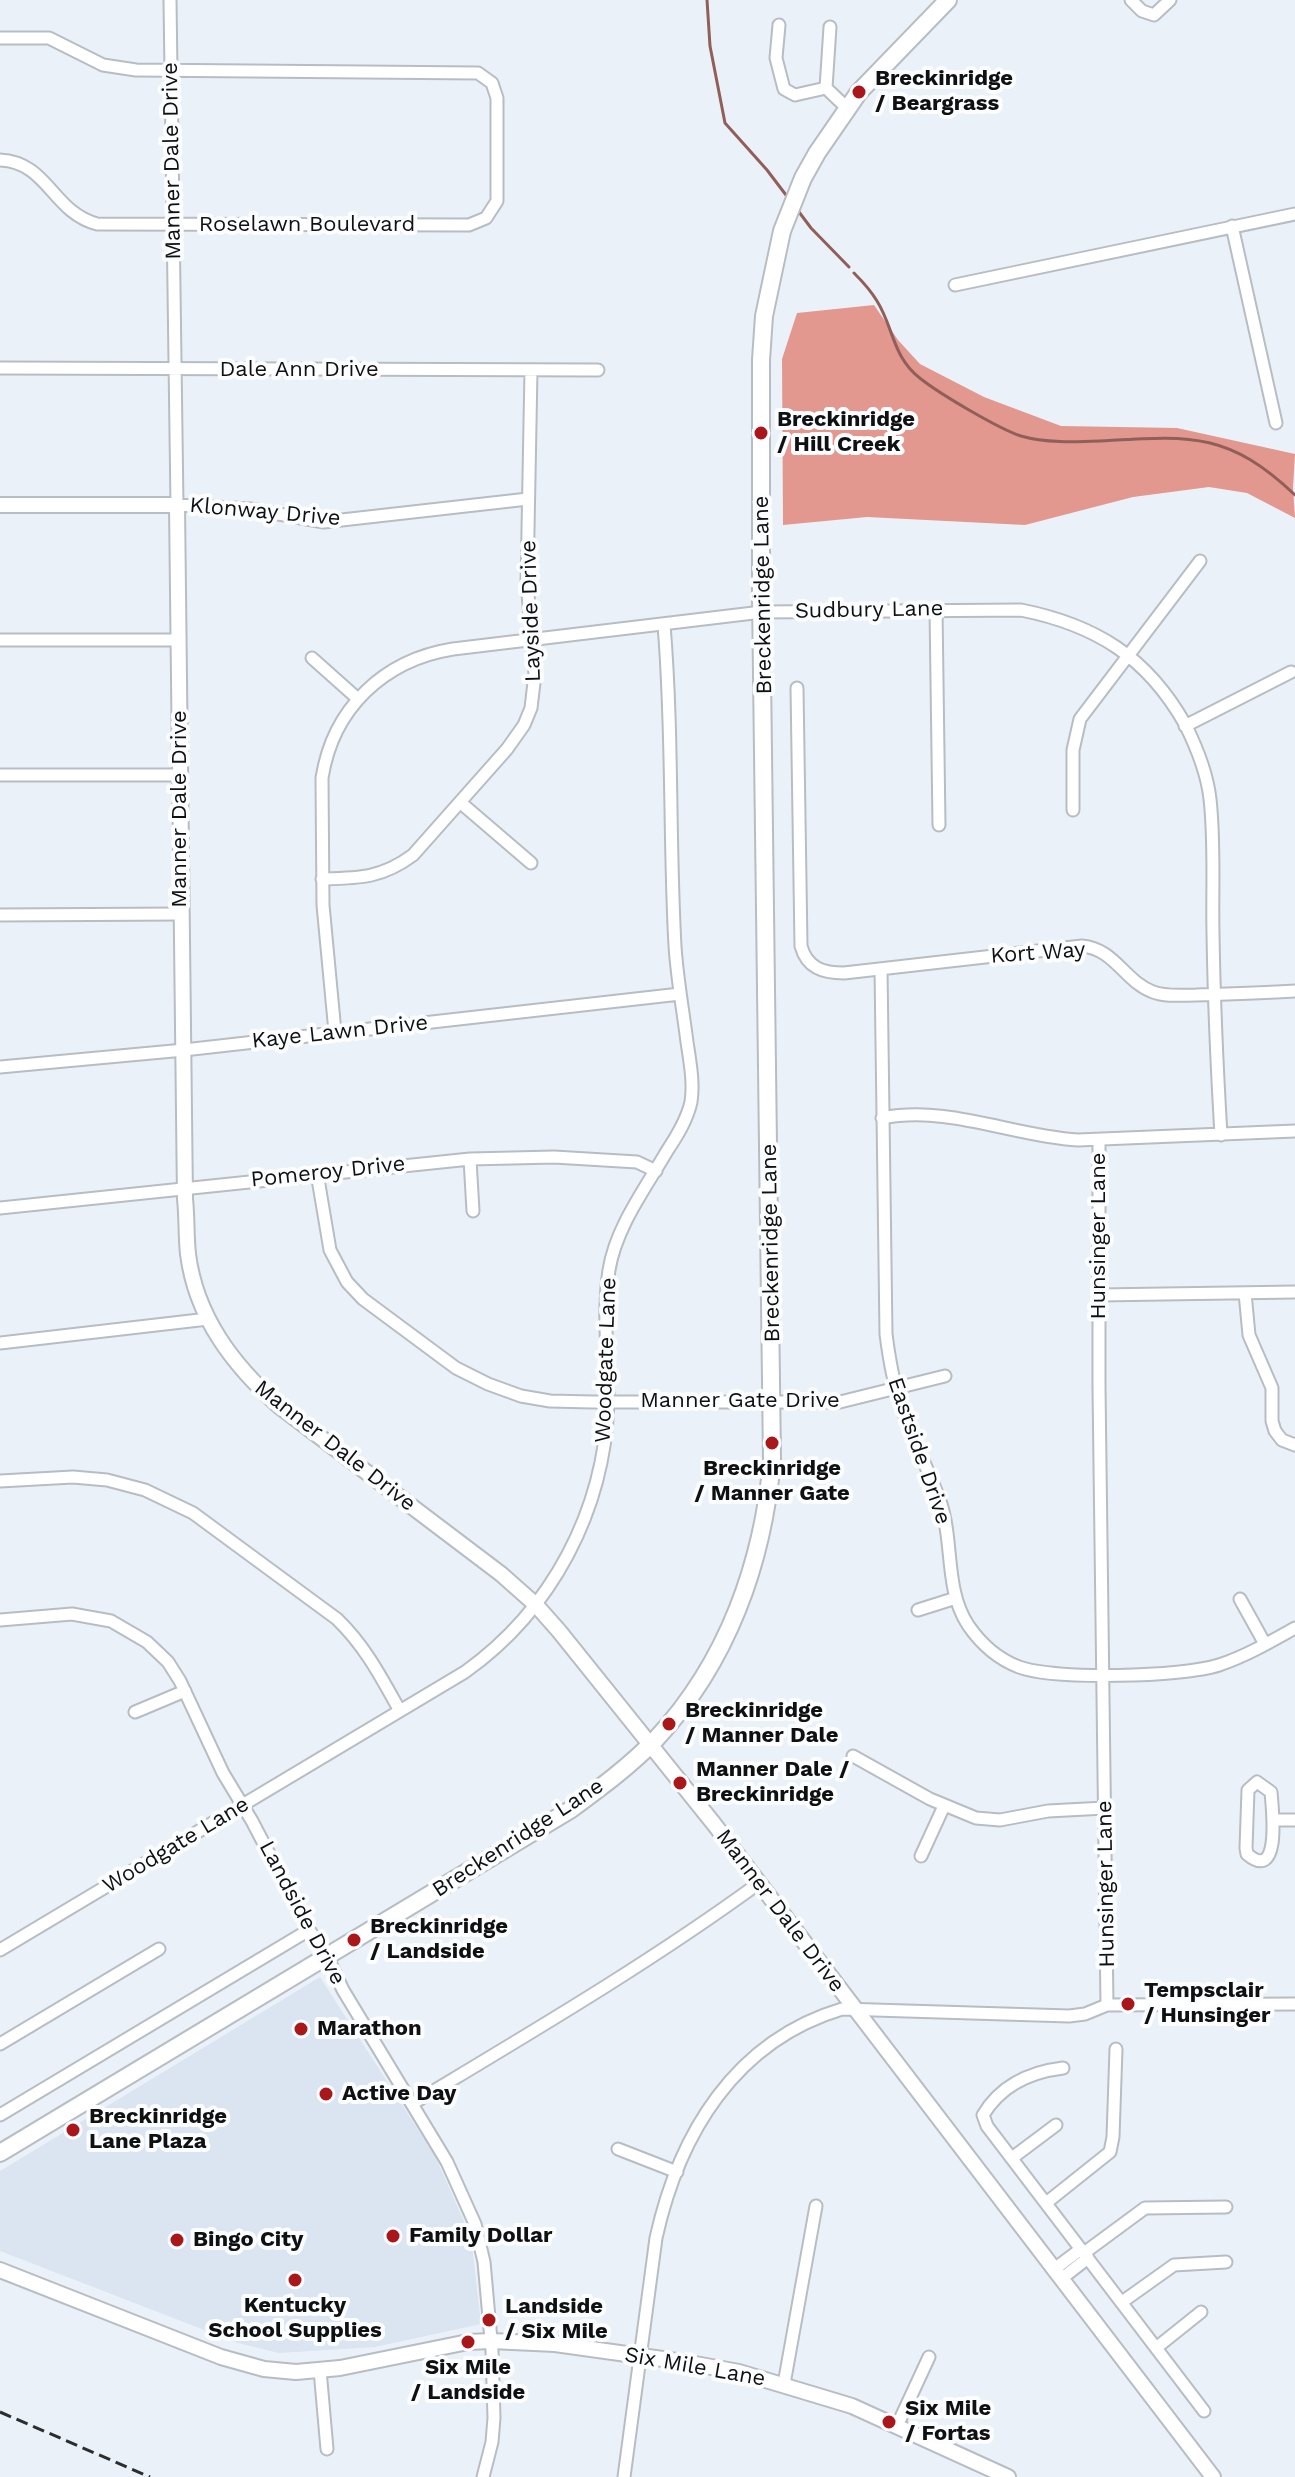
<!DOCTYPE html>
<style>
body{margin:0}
canvas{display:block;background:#ebf1f8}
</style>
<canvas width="1295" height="2477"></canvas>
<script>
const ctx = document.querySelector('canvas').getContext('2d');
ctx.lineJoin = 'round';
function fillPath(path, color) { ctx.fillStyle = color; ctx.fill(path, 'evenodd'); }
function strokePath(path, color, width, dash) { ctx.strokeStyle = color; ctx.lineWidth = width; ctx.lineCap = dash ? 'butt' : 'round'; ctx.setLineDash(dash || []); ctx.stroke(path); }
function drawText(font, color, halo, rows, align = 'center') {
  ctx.font = font + ' "Work Sans",sans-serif'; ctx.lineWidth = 8; ctx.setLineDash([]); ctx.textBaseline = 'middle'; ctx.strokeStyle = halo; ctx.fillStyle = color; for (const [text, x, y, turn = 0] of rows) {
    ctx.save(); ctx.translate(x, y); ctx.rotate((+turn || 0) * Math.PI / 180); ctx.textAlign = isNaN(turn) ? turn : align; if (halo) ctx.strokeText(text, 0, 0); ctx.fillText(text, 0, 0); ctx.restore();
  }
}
fillPath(new Path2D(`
 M320 1977 435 2156 471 2237 481 2324 375 2347 279 2353 238 2343 0 2251V2171Z`), '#dae5f1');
fillPath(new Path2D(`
 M874 305 898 340 920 364 984 397 1061 426 1177 428 1295 454 1293 488 1295 518 1247 493 1209 487 1133 497 1025 525 867 517 783 525 782 359 797 313Z`), '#e2988f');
strokePath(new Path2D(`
 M707 0 710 46 725 123 767 170 789 199
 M796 208 811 228 849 267
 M854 273C862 281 871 291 877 301 894 328 892 357 921 379 940 394 999 429 1021 436 1045 443 1075 442 1100 441 1187 436 1227 430 1295 495`), '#915f59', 3);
const street = new Path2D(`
 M170 0 177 505 250 509 324 522 528 499
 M1131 0 1142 11 1154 15 1170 0
 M779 25 776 58 784 89 795 95 826 88
 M830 27 826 88 847 108
 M0 38H49L103 65 136 70 478 73 492 83 497 98V201L486 218 469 225 97 224C52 212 48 162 0 160
 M1232 226 1276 423
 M955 285 1295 214
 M0 368 598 370
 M936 609 939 825
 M0 640H178
 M312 658 358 699
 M797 688 801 946C807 968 823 973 844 973L1082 946C1115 949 1124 981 1153 992 1166 997 1182 995 1196 995 1229 994 1262 993 1295 991
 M1185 726 1291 672
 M0 775H180
 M461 803 531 863
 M1073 810V750L1080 719 1200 561
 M322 879C360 878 382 878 413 855L507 749 524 725 531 708 535 674 527 583 531 370
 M0 915 180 914
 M881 969 886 1334C889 1358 893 1382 901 1405 912 1438 928 1469 940 1501 954 1541 944 1588 968 1625 981 1644 998 1659 1019 1667 1054 1680 1182 1677 1219 1665 1246 1656 1270 1642 1295 1628
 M335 1032 323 905 322 778C333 708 384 660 453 649L762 612 1021 610C1096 625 1147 657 1185 724 1197 748 1207 772 1210 799 1215 843 1212 889 1213 933 1214 1001 1217 1068 1221 1135
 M0 1067 184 1050 680 994
 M882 1118C949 1105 1012 1136 1078 1140L1295 1131
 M1099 1140V1387L1107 2005
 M470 1159 473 1211
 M317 1173 330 1250 347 1282 363 1299 456 1368 488 1384 521 1396 550 1401 592 1402H840L945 1376
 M0 1208 470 1159 554 1157 637 1162 656 1171
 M1245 1293 1249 1335 1272 1388V1421L1275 1431 1282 1440 1295 1445
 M1099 1295 1295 1292
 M0 1343 208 1319
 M0 1481 73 1477 107 1480 145 1490 193 1513 337 1619C365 1646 381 1677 400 1711
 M1240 1599 1265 1644
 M918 1610 956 1598
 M0 1620 72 1614 111 1621 147 1642 168 1662 180 1681 223 1773 252 1821 309 1930 327 1956 343 1990 447 2162 475 2224 484 2262 492 2351 494 2418 492 2442 483 2477
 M135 1712 185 1691
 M853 1756 930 1799 976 1818 1000 1820 1048 1811 1105 1808
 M1257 1782 1271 1792C1272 1806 1282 1884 1247 1854L1246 1848 1248 1790Z
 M1274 1820H1295
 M921 1856 944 1806
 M0 1950 465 1672C552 1610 604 1511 608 1404 609 1360 602 1314 609 1270 616 1227 645 1189 667 1151 677 1136 687 1120 691 1102 694 1083 690 1062 687 1042 683 1010 677 978 675 946 669 839 673 732 664 625
 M0 2044 159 1949
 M1063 2068C1030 2072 1001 2085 983 2115L987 2126 1204 2411
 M412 2104C530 2033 648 1964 759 1883
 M0 2115 309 1930
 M618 2149 677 2172
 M1012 2158 1056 2125
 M1046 2203 1110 2152 1113 2137 1116 2049
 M1084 2253 1145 2208 1226 2207
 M1053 2270 1081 2249
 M1061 2279 1088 2258
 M1122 2302 1174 2265 1226 2262
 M1156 2348 1201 2312
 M320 2370 327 2449
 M784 2384 816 2206
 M897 2426 929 2357
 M624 2477 656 2238C679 2134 735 2041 842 2009L1069 2016 1085 2014 1107 2005 1295 2004`);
const secondary = new Path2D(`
 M0 505H177L185 1199C187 1217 186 1236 188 1254 196 1317 233 1365 279 1406L501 1574 536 1605 559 1631 714 1824 1213 2477
 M0 2270 221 2357 264 2369 296 2372 340 2368 468 2342 491 2341 555 2344 684 2362 739 2372 852 2406 1008 2477`);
const primary = new Path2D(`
 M0 2153 570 1810C600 1788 630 1766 656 1739 728 1662 763 1562 772 1460L761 596V360L764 316 782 231 803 178 817 153 859 92 948 0`);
strokePath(street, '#b8bdc4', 15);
strokePath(secondary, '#b8bdc4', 18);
strokePath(primary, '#b8bdc4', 20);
strokePath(street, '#fff', 11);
strokePath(secondary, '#fff', 14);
strokePath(primary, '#fff', 16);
strokePath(new Path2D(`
 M0 2412 150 2477`), '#2b2d30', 3, [12, 6]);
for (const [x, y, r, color] of [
 [859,92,8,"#aa171a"],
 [761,433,8,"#aa171a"],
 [772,1443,8,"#aa171a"],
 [669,1724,8,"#aa171a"],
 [680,1783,8,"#aa171a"],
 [354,1940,8,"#aa171a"],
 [1128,2004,8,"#aa171a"],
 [301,2029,8,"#aa171a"],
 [326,2094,8,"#aa171a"],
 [73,2130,8,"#aa171a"],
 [393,2236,8,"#aa171a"],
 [177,2240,8,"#aa171a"],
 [295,2280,8,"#aa171a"],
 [489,2320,8,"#aa171a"],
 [468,2342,8,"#aa171a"],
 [889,2422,8,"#aa171a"]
]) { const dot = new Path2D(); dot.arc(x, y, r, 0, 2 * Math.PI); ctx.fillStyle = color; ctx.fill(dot); strokePath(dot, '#fcfdff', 3); }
drawText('bold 22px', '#0e1012', '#fcfdff', [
 ["Breckinridge",875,79],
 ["/ Beargrass",875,104],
 ["Breckinridge",777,420],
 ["/ Hill Creek",777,445],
 ["Breckinridge",772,1469,"center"],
 ["/ Manner Gate",772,1494,"center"],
 ["Breckinridge",685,1711],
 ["/ Manner Dale",685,1736],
 ["Manner Dale /",696,1770],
 ["Breckinridge",696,1795],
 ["Breckinridge",370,1927],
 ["/ Landside",370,1952],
 ["Tempsclair",1144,1991],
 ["/ Hunsinger",1144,2016],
 ["Marathon",317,2029],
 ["Active Day",342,2094],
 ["Breckinridge",89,2117],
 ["Lane Plaza",89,2142],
 ["Family Dollar",409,2236],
 ["Bingo City",193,2240],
 ["Kentucky",295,2306,"center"],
 ["School Supplies",295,2331,"center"],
 ["Landside",505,2307],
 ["/ Six Mile",505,2332],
 ["Six Mile",468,2368,"center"],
 ["/ Landside",468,2393,"center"],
 ["Six Mile",905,2409],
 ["/ Fortas",905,2434]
], 'left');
drawText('22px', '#0e1012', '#fcfdff', [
 ["Manner Dale Drive",172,161,-91],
 ["Roselawn Boulevard",307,225],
 ["Dale Ann Drive",299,370],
 ["Klonway Drive",265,512,5],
 ["Breckenridge Lane",763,595,-91],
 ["Sudbury Lane",869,610,-1],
 ["Layside Drive",531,611,-92],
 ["Manner Dale Drive",180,809,-90],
 ["Kort Way",1038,953,-4],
 ["Kaye Lawn Drive",340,1032,-6],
 ["Pomeroy Drive",328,1172,-6],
 ["Hunsinger Lane",1099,1236,-90],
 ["Breckenridge Lane",771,1243,-91],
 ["Woodgate Lane",606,1360,-88],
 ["Manner Gate Drive",740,1401],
 ["Manner Dale Drive",335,1446,38],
 ["Eastside Drive",919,1451,71],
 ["Breckenridge Lane",518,1838,-33],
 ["Woodgate Lane",176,1845,-31],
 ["Hunsinger Lane",1106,1884,-91],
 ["Manner Dale Drive",780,1911,53],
 ["Landside Drive",302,1913,62],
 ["Six Mile Lane",695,2367,10]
]);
</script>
